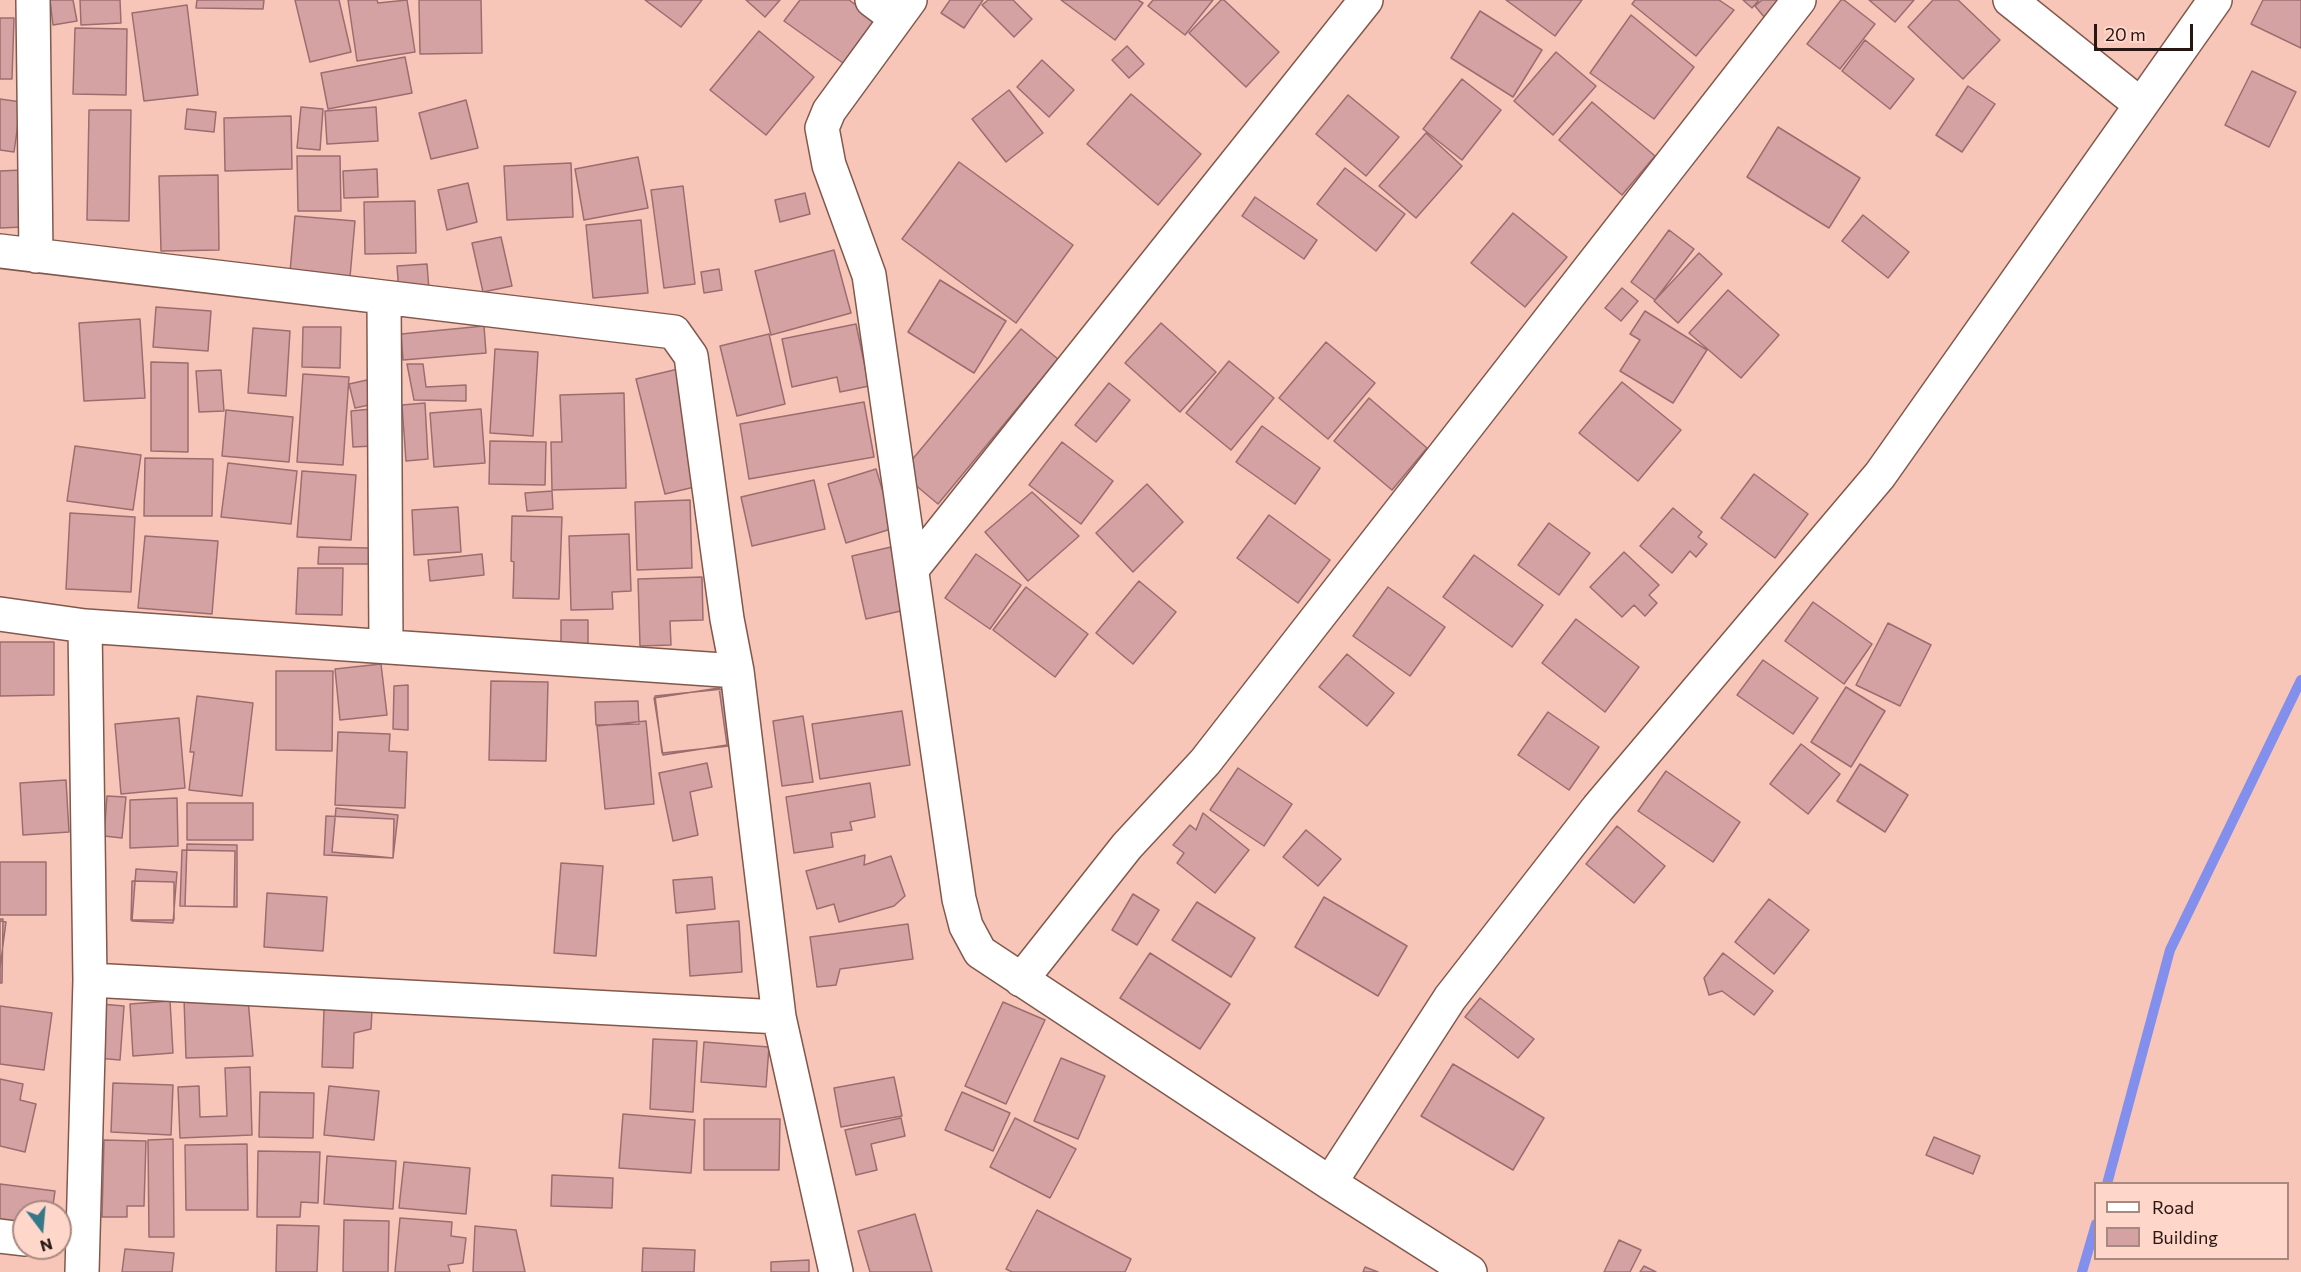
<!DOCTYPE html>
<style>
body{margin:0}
#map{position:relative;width:2301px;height:1272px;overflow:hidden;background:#f8c6b8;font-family:Commissioner,sans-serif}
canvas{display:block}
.legend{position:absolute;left:2094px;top:1182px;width:195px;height:78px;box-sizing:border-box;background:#fed6ca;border:2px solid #a88980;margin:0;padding:8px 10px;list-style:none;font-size:18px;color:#271611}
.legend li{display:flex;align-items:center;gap:12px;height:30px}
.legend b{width:30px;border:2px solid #a88980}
.north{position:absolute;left:12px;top:1200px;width:60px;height:60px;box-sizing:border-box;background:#fed6ca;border:2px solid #a88980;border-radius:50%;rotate:164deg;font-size:16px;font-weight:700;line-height:24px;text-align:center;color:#271611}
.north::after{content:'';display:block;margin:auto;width:21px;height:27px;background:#357889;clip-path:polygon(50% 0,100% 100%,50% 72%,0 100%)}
.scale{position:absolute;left:2094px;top:24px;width:99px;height:27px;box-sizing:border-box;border:3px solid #271611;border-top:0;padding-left:8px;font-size:18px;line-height:21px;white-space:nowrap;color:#271611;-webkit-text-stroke:4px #fed6ca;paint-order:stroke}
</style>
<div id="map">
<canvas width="2301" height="1272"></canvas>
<ul class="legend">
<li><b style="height:8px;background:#fff"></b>Road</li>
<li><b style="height:16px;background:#d5a2a4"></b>Building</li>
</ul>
<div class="north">N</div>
<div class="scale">20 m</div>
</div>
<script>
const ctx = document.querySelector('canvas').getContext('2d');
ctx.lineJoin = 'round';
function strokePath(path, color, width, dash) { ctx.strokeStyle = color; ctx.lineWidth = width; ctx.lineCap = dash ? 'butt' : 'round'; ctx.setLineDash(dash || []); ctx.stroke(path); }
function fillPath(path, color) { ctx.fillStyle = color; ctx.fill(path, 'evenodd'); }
strokePath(new Path2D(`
 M2107 1184 2170 950 2301 680
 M2082 1272 2096 1224`), '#828fec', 10);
const building = new Path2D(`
 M50 0H73L77 21 53 25Z
 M80 0H120L121 23 81 25Z
 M197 0H264L263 9 196 8Z
 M295 0H339L351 52 310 62Z
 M348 0H377L378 3 407 0 415 52 357 61Z
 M419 0H481L482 53 420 54Z
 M645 0H702L681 27Z
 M746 0H780L765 17Z
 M800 0H849L875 19 843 63 784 21Z
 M950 0H983L964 28 941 13Z
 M988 0H1013L1032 19 1014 37 982 5Z
 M1061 0H1138L1143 3 1115 40Z
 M1153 0H1213L1185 35 1148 6Z
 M1221 0H1224L1279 52 1246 87 1189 33Z
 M1506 0H1582L1555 36Z
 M1635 0H1719L1734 10 1696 56 1632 4Z
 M1743 0H1759L1752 8Z
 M1762 0H1786L1770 24 1755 6Z
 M1841 0H1844L1875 24 1840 69 1807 44Z
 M1869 0H1914L1895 22Z
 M1933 0H1958L2000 40 1963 79 1908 27Z
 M2263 0H2301V48L2251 24Z
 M187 5 198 95 144 101 132 13Z
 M1480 11 1542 50 1513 97 1451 58Z
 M1631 15 1694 67 1654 119 1590 73Z
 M0 18H14L12 79H0Z
 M75 28 127 29 126 95 73 94Z
 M759 31 814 77 766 135 710 90Z
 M1865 40 1914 79 1890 109 1842 71Z
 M1127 46 1144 64 1129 78 1112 60Z
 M1556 52 1596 86 1553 135 1514 101Z
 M405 57 412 93 328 109 321 73Z
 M1042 60 1074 90 1049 117 1017 87Z
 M2252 71 2296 92 2269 147 2225 125Z
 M1462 79 1501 110 1462 160 1423 129Z
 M1968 86 1995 104 1962 152 1936 135Z
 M1009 90 1043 133 1006 162 972 119Z
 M1131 94 1201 154 1158 205 1087 144Z
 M1348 95 1399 137 1366 176 1316 134Z
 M0 99 21 102 14 152 0 150Z
 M466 100 478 148 431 159 419 113Z
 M1592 102 1655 156 1622 195 1559 140Z
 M301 107 323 109 320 150 297 148Z
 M376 107 378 141 327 144 325 111Z
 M187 109 216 112 214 132 185 129Z
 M89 110H131L129 221 87 220Z
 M291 116 292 169 225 171 224 118Z
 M1778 127 1860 178 1829 228 1747 177Z
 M1426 133 1462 166 1416 218 1379 186Z
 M297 156H340L341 211H298Z
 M638 157 648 208 584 220 575 169Z
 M959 162 1073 245 1016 323 902 239Z
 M571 163 573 217 507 220 504 166Z
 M1345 168 1405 214 1376 251 1317 204Z
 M377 169 378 197 344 198 343 171Z
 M22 170 24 227 0 228V171Z
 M218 175 219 250 161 251 159 176Z
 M468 183 477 222 447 230 438 190Z
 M683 186 695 284 664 288 651 190Z
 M805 193 810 214 780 222 775 200Z
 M1255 197 1317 240 1304 259 1242 216Z
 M415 201 416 253 365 254 364 202Z
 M1513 213 1567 257 1525 307 1471 263Z
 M1863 215 1909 252 1888 278 1842 241Z
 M295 216 355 221 350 277 290 272Z
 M641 220 648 293 593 298 586 225Z
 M1669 230 1694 249 1655 300 1631 282Z
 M501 237 512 286 483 292 472 243Z
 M834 250 851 313 771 335 755 271Z
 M1699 253 1722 274 1678 323 1654 301Z
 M427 264 429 290 399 292 397 266Z
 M719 269 722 290 704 293 701 272Z
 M940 280 1006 321 974 373 908 332Z
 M1622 288 1638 301 1621 321 1605 308Z
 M1728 290 1779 335 1741 378 1689 333Z
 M156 307 211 311 208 351 153 347Z
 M1645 311 1707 350 1673 403 1620 371 1640 340 1630 334Z
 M140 319 145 398 84 401 79 323Z
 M1161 323 1216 372 1180 412 1125 363Z
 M856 324 869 386 840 392 837 377 792 387 782 339Z
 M484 326 486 353 403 360 401 334Z
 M303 327H341L340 368 302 367Z
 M253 328 290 331 286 396 248 393Z
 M1021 329 1058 359 938 504 901 473Z
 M769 334 785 404 737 416 720 346Z
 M1326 342 1375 383 1328 439 1279 398Z
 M495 349 538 352 533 436 490 433Z
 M1229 361 1274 398 1231 450 1186 413Z
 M151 362 188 363V452L151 451Z
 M407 364H423L426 387 466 385V401L414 400Z
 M678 369 707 484 665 494 636 379Z
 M221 370 224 411 199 412 196 371Z
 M303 374 349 377 343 465 297 462Z
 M367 380 374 404 355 408 349 384Z
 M1622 382 1681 430 1638 481 1579 433Z
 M1109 383 1130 400 1096 442 1075 425Z
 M624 393 626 488 552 490 551 442H562L560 395Z
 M1369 398 1427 448 1392 490 1334 441Z
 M864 402 874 457 749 479 740 424Z
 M425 403 428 459 406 461 402 405Z
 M371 409 373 446 353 447 351 411Z
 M481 409 485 463 434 467 430 413Z
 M226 410 293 417 289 462 222 456Z
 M1262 426 1320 468 1295 504 1236 462Z
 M490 441 546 442 545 485 489 484Z
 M1062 442 1113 481 1081 524 1029 485Z
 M75 446 141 455 133 510 67 501Z
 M145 458 213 459 212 516H144Z
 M228 463 297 471 291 524 221 517Z
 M876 469 894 528 846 543 828 484Z
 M302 471 356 475 351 540 297 537Z
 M1754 474 1808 514 1775 558 1721 518Z
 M814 480 825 529 752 546 741 497Z
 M1147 484 1183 522 1133 572 1096 533Z
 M552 491 553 509 527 511 525 493Z
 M1032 492 1079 536 1028 581 985 532Z
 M690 500 692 568 637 570 635 502Z
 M458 507 461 552 414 555 412 510Z
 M1673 508 1702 532 1698 537 1707 544 1696 557 1690 551 1672 573 1640 546Z
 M70 513 135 517 131 592 66 589Z
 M1269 515 1330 560 1298 603 1237 558Z
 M512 516 562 517 559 599 513 598 514 562 511 561Z
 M1549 523 1590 553 1559 595 1518 565Z
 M629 534 631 591 612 592 613 609 571 610 569 536Z
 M145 536 218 541 212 614 138 608Z
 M319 547 370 548V564H318Z
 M891 547 905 610 866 619 852 556Z
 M1624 552 1659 585 1649 595 1657 603 1645 616 1634 605 1622 617 1590 587Z
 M482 554 484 575 430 581 428 560Z
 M976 554 1021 585 990 629 945 598Z
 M1474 555 1543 605 1512 647 1443 597Z
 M298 568H343L342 615 296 614Z
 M702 577 703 620 670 621 671 645 640 646 638 579Z
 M1139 581 1176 612 1133 664 1096 633Z
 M1026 587 1088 634 1055 677 993 630Z
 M1388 587 1445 627 1410 676 1353 636Z
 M1813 602 1872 644 1844 684 1785 641Z
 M1576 619 1639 667 1605 712 1542 663Z
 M561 620H588V644H561Z
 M1888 623 1931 645 1900 706 1856 685Z
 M0 642H54V695L0 696Z
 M1347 654 1394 693 1367 726 1319 687Z
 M1763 660 1818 698 1793 734 1737 695Z
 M381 664 387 715 340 720 335 669Z
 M276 671H333L332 751 276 750Z
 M491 681 548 682 546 761 489 760Z
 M408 685V730L393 729 394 686Z
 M1846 687 1885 711 1851 767 1811 742Z
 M719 688 727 745 663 755 654 698Z
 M723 689 729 746 662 753 655 696Z
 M197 696 253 703 242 796 189 790 194 752H190Z
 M638 701 639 724 596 725 595 702Z
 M902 711 910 765 820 779 812 724Z
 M1548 712 1599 747 1569 790 1518 755Z
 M803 716 813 782 782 786 773 721Z
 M179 718 185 788 121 794 115 724Z
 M646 721 654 804 605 809 597 726Z
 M338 732 390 734 389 751 407 752 405 808 335 805Z
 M1801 744 1840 774 1808 814 1770 784Z
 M707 763 712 787 690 792 698 835 673 841 659 773Z
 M1860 764 1908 795 1885 832 1837 801Z
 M1238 768 1292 804 1264 846 1210 810Z
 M1666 771 1740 822 1713 862 1638 811Z
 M66 780 69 832 23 835 20 783Z
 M870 783 875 817 850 822 852 830 831 833 833 847 794 853 786 797Z
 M107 796 126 797 122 838 104 836Z
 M177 798 178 846 130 848V800Z
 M187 803H253V840H187Z
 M336 808 398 815 393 858 332 852Z
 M1203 813 1249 850 1215 893 1177 863 1184 853 1173 845 1190 825 1196 830Z
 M326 816 394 819 393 858 324 855Z
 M1617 826 1665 866 1634 903 1586 864Z
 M1306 830 1341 859 1318 886 1283 857Z
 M187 844 237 845V907L185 906Z
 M182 850 235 851 234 907 180 906Z
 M865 855 864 865 891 856 905 896 894 906 839 922 834 904 817 909 806 871Z
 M0 862H46V915H0Z
 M561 863 603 866 596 956 554 953Z
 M136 869 177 872 173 923 132 921Z
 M712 877 715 909 676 913 673 880Z
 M132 881 174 882V920H131Z
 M267 893 327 897 323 951 264 947Z
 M1133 894 1159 910 1137 945 1112 930Z
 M1324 897 1407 946 1378 996 1295 947Z
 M1769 899 1809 930 1774 974 1735 942Z
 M1197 902 1255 938 1231 977 1172 940Z
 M0 919H3L2 983H0Z
 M0 921 6 922 0 968Z
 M739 921 742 972 690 976 687 925Z
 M908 924 913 959 840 969 836 985 817 987 810 937Z
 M1150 953 1230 1004 1200 1049 1120 998Z
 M1723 953 1773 991 1754 1015 1722 991 1709 995 1704 978Z
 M184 998 248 999 253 1056 186 1058Z
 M1480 998 1534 1039 1518 1058 1465 1017Z
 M170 1001 173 1053 133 1056 130 1004Z
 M1003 1002 1045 1020 1006 1104 965 1086Z
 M101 1004 124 1006 120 1060 97 1058Z
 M0 1006 52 1013 44 1070 0 1064Z
 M324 1009 372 1010 371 1029 354 1033 353 1068 322 1067Z
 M653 1039 697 1041 693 1112 650 1109Z
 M704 1042 769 1047 766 1087 701 1082Z
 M1061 1058 1105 1076 1078 1139 1034 1121Z
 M1453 1064 1544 1118 1513 1170 1421 1116Z
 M250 1067 252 1135 180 1138 178 1087 199 1086 200 1117 227 1116 225 1068Z
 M894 1077 902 1116 841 1127 834 1088Z
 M0 1079 23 1084 20 1100 36 1104 25 1152 0 1146Z
 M113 1083 173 1085 171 1135 111 1132Z
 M329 1086 379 1091 374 1140 324 1135Z
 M260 1092 314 1093 313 1138 259 1137Z
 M962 1092 1010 1113 993 1151 945 1130Z
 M623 1114 695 1120 691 1173 619 1168Z
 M901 1118 905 1136 871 1144 877 1170 856 1175 845 1130Z
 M1015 1118 1076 1149 1050 1198 990 1167Z
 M704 1119H780L779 1170H704Z
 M1934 1137 1980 1156 1973 1174 1926 1155Z
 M173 1139 174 1237H149L148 1140Z
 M104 1140 146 1141 144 1206H127V1217H102Z
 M247 1144 248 1210H186L185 1145Z
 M258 1151 320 1152 318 1203 301 1202 300 1217H257Z
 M327 1156 396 1161 393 1209 324 1204Z
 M404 1162 470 1168 466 1214 399 1208Z
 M552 1175 613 1178 612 1208 551 1206Z
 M0 1184 55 1191 52 1212H24V1226L0 1223Z
 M1037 1210 1131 1259 1125 1272H1012L1006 1269Z
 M915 1214 932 1272H870L858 1231Z
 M400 1218 452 1222 451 1236 466 1238 463 1263 448 1265 450 1272H395Z
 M344 1220 389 1221 388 1272H343Z
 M277 1225 319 1226 317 1272H276Z
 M475 1226 516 1230 525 1272H473Z
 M1619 1240 1641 1250 1630 1272H1604Z
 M643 1248 695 1250 694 1272H642Z
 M125 1249 174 1253 172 1272H122Z
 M809 1260V1272H771V1262Z
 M1644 1266 1656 1272H1640Z
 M1365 1267 1378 1272H1363Z`);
fillPath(building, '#d5a2a4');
strokePath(building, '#9c6d6f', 1.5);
const minor = new Path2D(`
 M33 0 36 256
 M872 0 896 18
 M910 0 829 111 822 128 829 165 869 275 959 899 966 926 980 952 1330 1183 1470 1272
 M2010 0 2141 105
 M0 251 674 332 691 356 727 619 737 671 779 1017 836 1272
 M384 298 386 646
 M912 569 1366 0
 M0 614 85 626 737 671
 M90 980 779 1017
 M1021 980 1127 846 1205 762 1799 0
 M1330 1183 1450 998 1598 808 1880 475 2215 0
 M0 1236 24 1239
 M82 1272 90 980 85 626`);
strokePath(minor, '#82584c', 36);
strokePath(minor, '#fff', 33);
</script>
